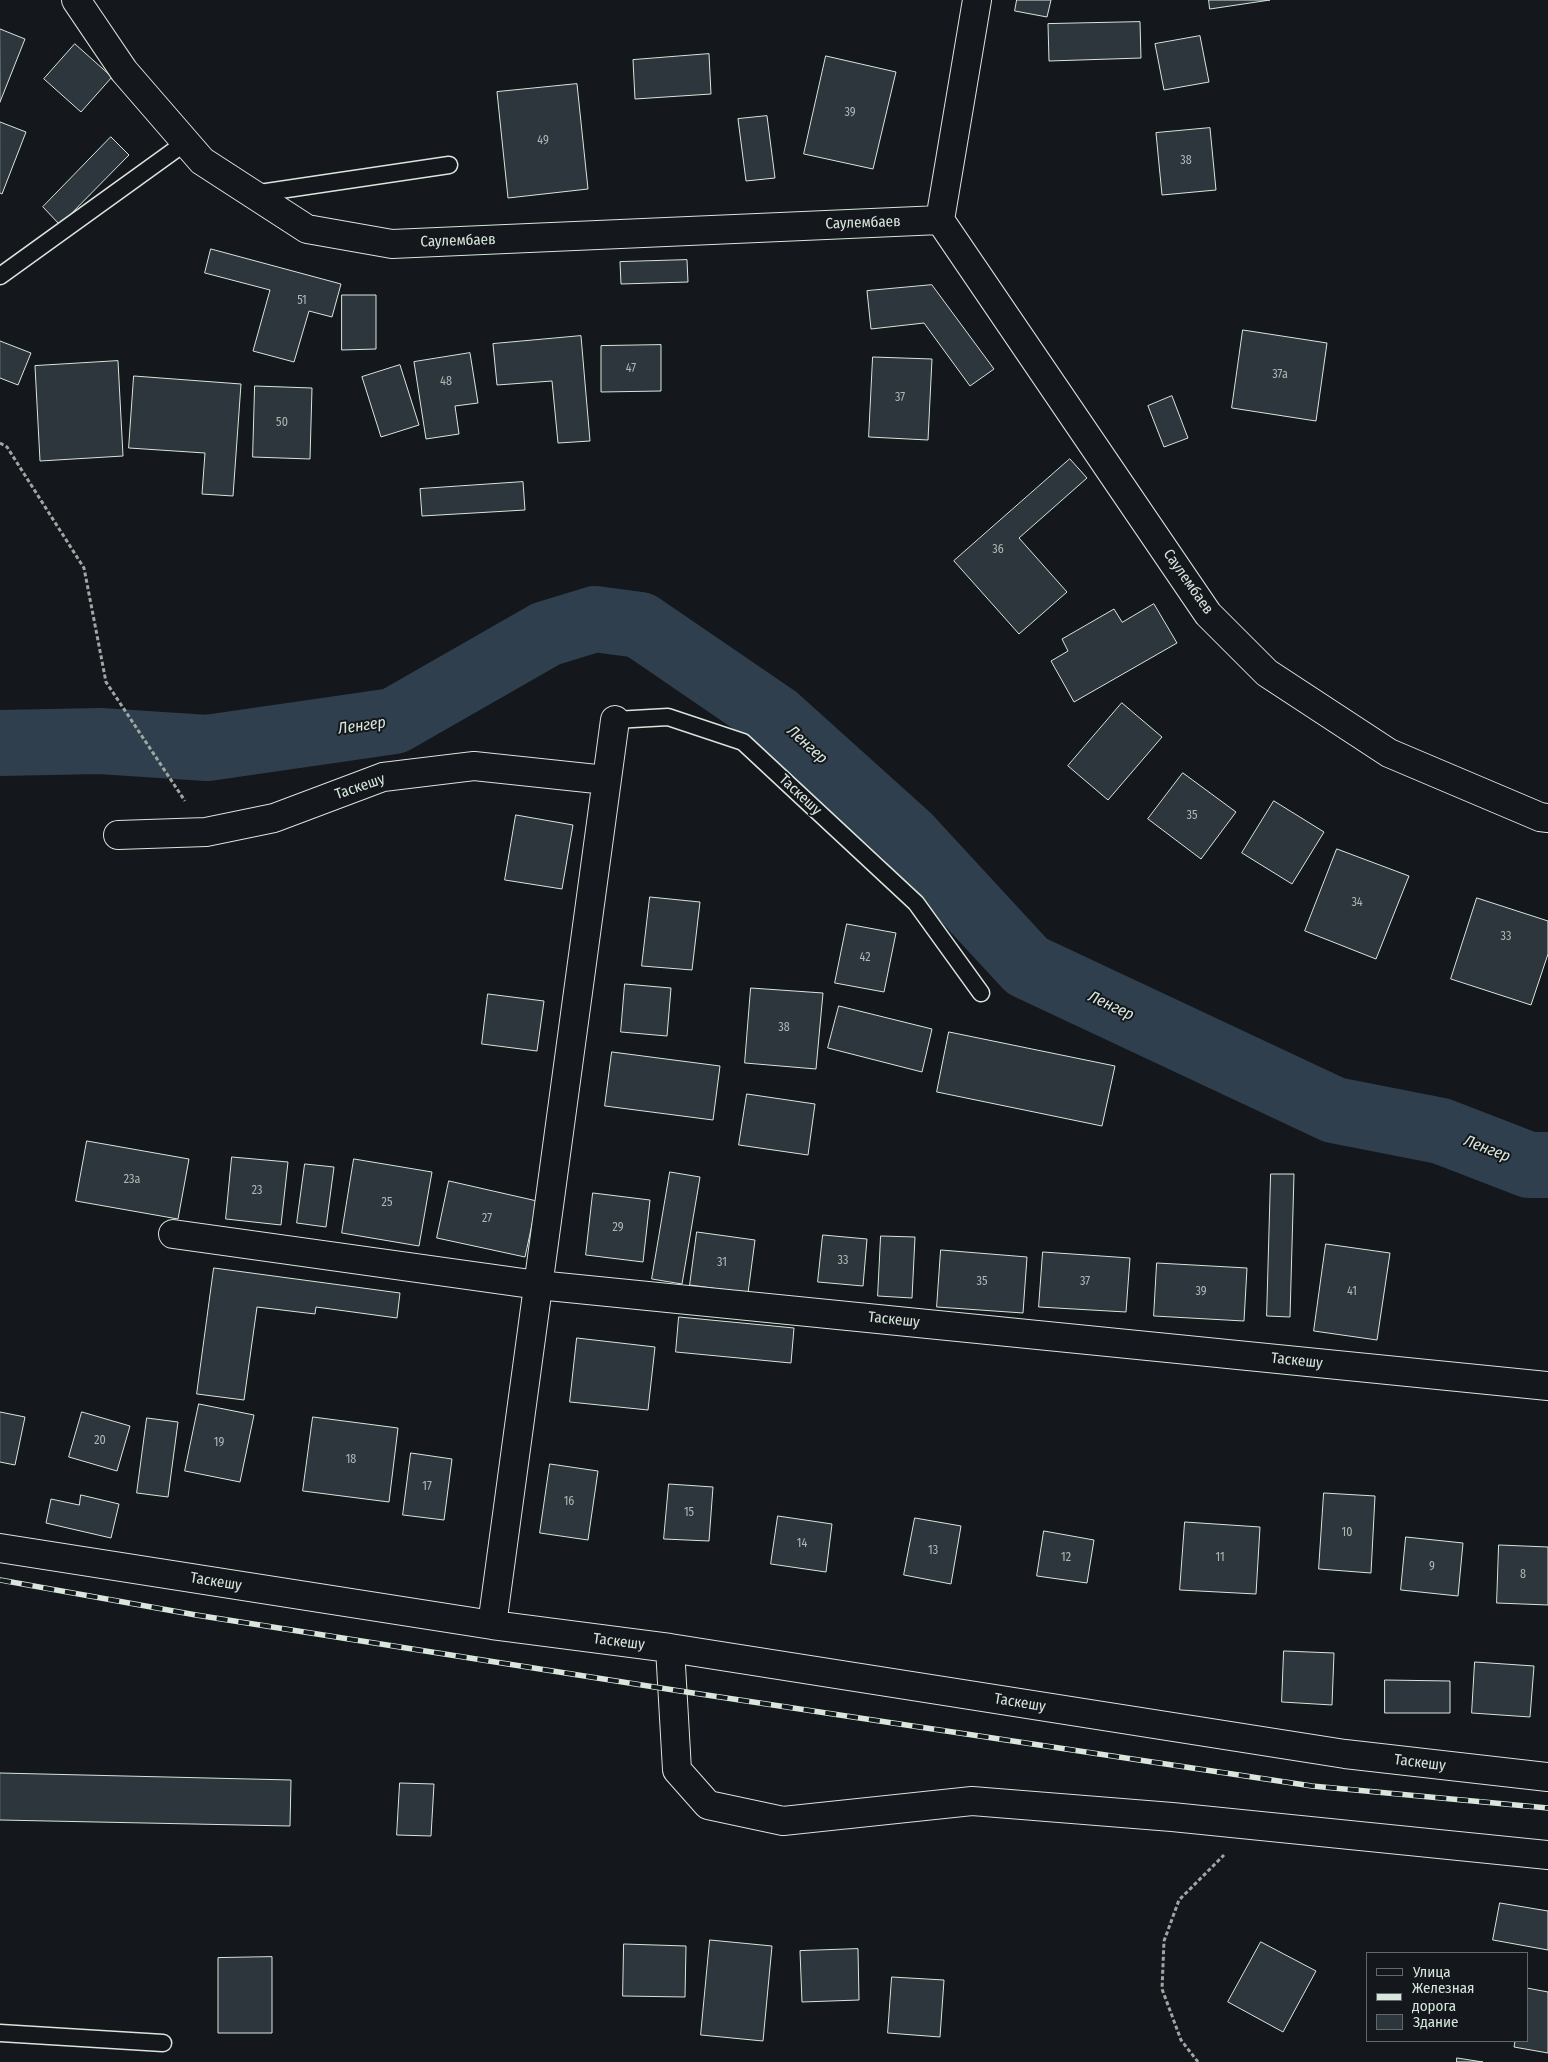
<!DOCTYPE html>
<meta charset="utf-8">
<style>
body{margin:0}
#map{position:relative;width:1548px;height:2062px;overflow:hidden;background:#14181c;font-family:"Fira Sans Condensed",sans-serif}
canvas{display:block}
.legend{position:absolute;left:1366px;top:1952px;width:162px;height:90px;box-sizing:border-box;background:#14181c;border:1px solid #626a69;margin:0;padding:6px 9px;list-style:none;font-size:15px;color:#d8e6dc}
.legend li{display:flex;align-items:center;gap:10px;height:25px}
.legend b{width:25px;border:1px solid #626a69}
</style>
<div id="map">
<canvas width="1548" height="2062"></canvas>
<ul class="legend">
<li><b style="height:6px;background:#14181c"></b>Улица</li>
<li><b style="height:6px;background:#d8e6dc"></b>Железная дорога</li>
<li><b style="height:14px;background:#2c363c"></b>Здание</li>
</ul>
</div>
<script>
const ctx = document.querySelector('canvas').getContext('2d');
ctx.lineJoin = 'round';
function strokePath(path, color, width, dash) { ctx.strokeStyle = color; ctx.lineWidth = width; ctx.lineCap = dash ? 'butt' : 'round'; ctx.setLineDash(dash || []); ctx.stroke(path); }
function fillPath(path, color) { ctx.fillStyle = color; ctx.fill(path, 'evenodd'); }
function drawText(font, color, halo, rows, align = 'center') {
  ctx.font = font + ' "Fira Sans Condensed",sans-serif'; ctx.lineWidth = 4; ctx.setLineDash([]); ctx.textBaseline = 'middle'; ctx.strokeStyle = halo; ctx.fillStyle = color; for (const [text, x, y, turn = 0] of rows) {
    ctx.save(); ctx.translate(x, y); ctx.rotate((+turn || 0) * Math.PI / 180); ctx.textAlign = isNaN(turn) ? turn : align; if (halo) ctx.strokeText(text, 0, 0); ctx.fillText(text, 0, 0); ctx.restore();
  }
}
strokePath(new Path2D(`
 M0 743 100 741 207 748 394 721 546 634 595 619 640 625 776 718 907 836 1027 966 1334 1110 1441 1131 1529 1165H1548`), '#2f3f4d', 66);
const building = new Path2D(`
 M1017 0H1051L1047 17 1015 11Z
 M1209 0H1270L1210 9Z
 M1140 22 1141 58 1049 61 1048 24Z
 M0 29 25 39 0 102Z
 M1200 36 1209 82 1164 90 1155 44Z
 M75 44 112 77 81 112 44 79Z
 M709 54 711 94 635 99 633 60Z
 M826 56 896 72 873 169 804 154Z
 M577 84 588 189 508 198 497 92Z
 M767 116 775 178 746 181 738 119Z
 M0 122 26 132 2 194 0 193Z
 M1210 128 1216 190 1162 195 1156 133Z
 M111 137 129 155 60 225 43 207Z
 M211 249 341 284 332 317 309 311 294 362 253 351 270 290 205 273Z
 M687 260 688 282 621 284 620 262Z
 M932 285 994 369 970 386 924 323 871 329 867 291Z
 M342 295H376V349L342 350Z
 M1243 330 1327 343 1316 421 1232 408Z
 M581 336 590 441 558 443 552 381 497 385 493 344Z
 M0 341 31 353 18 385 0 378Z
 M661 345V391L601 392V346Z
 M470 353 478 403 455 406 459 434 426 439 414 362Z
 M873 357 932 359 928 440 869 437Z
 M118 361 123 456 40 461 35 366Z
 M400 365 419 425 381 437 362 377Z
 M134 376 241 384 233 496 202 494 205 453 129 448Z
 M255 386 312 388 310 459 253 457Z
 M1172 396 1188 438 1164 447 1148 406Z
 M1070 459 1087 478 1019 538 1067 592 1019 634 954 561Z
 M523 482 525 510 422 516 420 489Z
 M1154 604 1177 643 1074 702 1051 661 1068 651 1062 639 1114 609 1122 622Z
 M1122 703 1162 737 1108 800 1068 766Z
 M1183 773 1236 812 1201 859 1148 819Z
 M1274 801 1324 832 1292 884 1242 853Z
 M516 815 573 825 562 889 505 880Z
 M1337 849 1409 876 1376 959 1305 931Z
 M650 897 700 902 692 970 642 966Z
 M1477 898 1548 921V954L1531 1005 1451 979Z
 M847 924 896 933 884 992 835 983Z
 M625 984 671 988 667 1036 621 1032Z
 M751 988 823 993 816 1069 745 1063Z
 M488 994 544 1001 537 1051 482 1044Z
 M839 1006 932 1029 922 1072 828 1048Z
 M949 1032 1115 1066 1102 1126 937 1092Z
 M612 1052 720 1066 713 1120 605 1106Z
 M747 1094 815 1104 808 1155 739 1145Z
 M87 1141 189 1159 178 1219 76 1201Z
 M232 1157 288 1162 281 1225 226 1219Z
 M354 1159 432 1172 419 1246 342 1233Z
 M305 1164 334 1167 326 1227 297 1223Z
 M670 1172 700 1177 682 1284 652 1279Z
 M1271 1174H1294L1290 1317 1267 1316Z
 M449 1181 537 1201 525 1257 437 1238Z
 M593 1193 650 1200 643 1262 586 1255Z
 M697 1232 755 1240 748 1293 690 1285Z
 M823 1235 867 1239 863 1286 818 1282Z
 M881 1236 915 1237 912 1298 878 1296Z
 M1326 1244 1390 1253 1377 1340 1314 1331Z
 M941 1250 1027 1257 1023 1313 937 1307Z
 M1043 1252 1130 1258 1126 1312 1039 1307Z
 M1157 1263 1247 1268 1244 1321 1154 1316Z
 M214 1268 400 1293 397 1318 316 1307 315 1314 257 1307 244 1400 197 1394Z
 M679 1317 794 1328 791 1363 676 1352Z
 M577 1338 655 1347 648 1410 570 1402Z
 M199 1404 254 1415 240 1482 185 1471Z
 M0 1412 25 1417 15 1465 0 1462Z
 M82 1412 130 1426 117 1471 69 1457Z
 M313 1417 398 1428 389 1502 303 1491Z
 M147 1418 178 1422 168 1497 137 1493Z
 M411 1453 452 1459 444 1520 403 1515Z
 M550 1464 598 1471 588 1540 540 1533Z
 M669 1484 713 1487 709 1541 664 1539Z
 M1324 1493 1375 1496 1371 1573 1319 1569Z
 M81 1495 119 1504 111 1538 46 1523 51 1499 79 1505Z
 M778 1516 832 1524 826 1572 771 1564Z
 M915 1518 961 1526 951 1584 904 1575Z
 M1185 1522 1260 1527 1256 1594 1180 1590Z
 M1044 1531 1094 1540 1087 1583 1037 1576Z
 M1406 1537 1463 1543 1458 1596 1401 1590Z
 M1499 1545 1548 1547V1605L1497 1603Z
 M1284 1651 1334 1653 1332 1705 1282 1702Z
 M1475 1662 1534 1666 1530 1717 1472 1713Z
 M1385 1680 1450 1681V1713H1385Z
 M0 1773 291 1780 290 1826 0 1820Z
 M400 1783 434 1784 431 1836 397 1835Z
 M1500 1903 1548 1911V1950L1493 1940Z
 M710 1940 772 1946 763 2041 701 2035Z
 M1261 1942 1316 1971 1283 2032 1228 2002Z
 M624 1944 686 1946 685 1997 623 1996Z
 M858 1949 859 2000 802 2002 800 1951Z
 M272 1957V2033H218V1958Z
 M892 1977 944 1980 940 2037 888 2033Z
 M1527 1988 1548 1992V2053L1514 2047 1515 2041H1527Z
 M1457 2058 1483 2062H1457Z`);
fillPath(building, '#2c363c');
strokePath(building, '#d8e6dc', 1);
const service = new Path2D(`
 M253 194 449 165
 M0 276 186 142
 M615 720 668 717 743 742 916 903 981 993
 M0 2033 163 2043`);
const minor = new Path2D(`
 M76 0 124 71 202 161 307 229 392 244 940 220
 M977 0 940 220 1208 614 1267 673 1389 753 1540 817 1548 818
 M118 835 206 832 274 818 383 777 474 766 606 780
 M173 1234 538 1285 1548 1386
 M0 1548 492 1625 670 1648 1345 1754 1548 1777
 M492 1625 615 720
 M670 1648 677 1770 708 1805 783 1821 972 1801 1172 1817 1548 1855`);
strokePath(service, '#d8e6dc', 19);
strokePath(minor, '#d8e6dc', 30);
strokePath(new Path2D(`
 M0 443 7 447 84 568 106 682 185 801
 M1198 2062 1181 2040 1162 1989 1164 1941 1179 1900 1224 1855`), '#9da8a2', 3, [4, 2.5]);
strokePath(service, '#14181c', 16);
strokePath(minor, '#14181c', 28);
const rail = new Path2D(`
 M0 1580 196 1615 680 1691 1312 1786 1548 1808`);
strokePath(rail, '#d8e6dc', 5.5);
strokePath(rail, '#14181c', 4, [11]);
drawText('12px', '#adbab4', null, [
 ["39",850,113],
 ["49",543,141],
 ["38",1186,161],
 ["51",302,301],
 ["47",631,369],
 ["37а",1280,375],
 ["48",446,382],
 ["37",900,398],
 ["50",282,423],
 ["36",998,550],
 ["35",1192,816],
 ["34",1357,903],
 ["33",1506,937],
 ["42",865,958],
 ["38",784,1028],
 ["23а",132,1180],
 ["23",257,1191],
 ["25",387,1203],
 ["27",487,1219],
 ["29",618,1228],
 ["33",843,1261],
 ["31",722,1263],
 ["35",982,1282],
 ["37",1085,1282],
 ["39",1201,1292],
 ["41",1352,1292],
 ["20",100,1441],
 ["19",219,1443],
 ["18",351,1460],
 ["17",427,1487],
 ["16",569,1502],
 ["15",689,1513],
 ["10",1347,1533],
 ["14",802,1544],
 ["13",933,1551],
 ["12",1066,1558],
 ["11",1220,1558],
 ["9",1432,1567],
 ["8",1523,1575]
]);
drawText('15px', '#d8e6dc', '#14181c', [
 ["Саулембаев",863,223,-2],
 ["Саулембаев",458,241,-2],
 ["Саулембаев",1188,582,55],
 ["Таскешу",360,787,-19],
 ["Таскешу",800,795,43],
 ["Таскешу",894,1320,6],
 ["Таскешу",1297,1361,6],
 ["Таскешу",216,1582,9],
 ["Таскешу",619,1642,7],
 ["Таскешу",1020,1703,9],
 ["Таскешу",1420,1763,7]
]);
drawText('italic 16px', '#d8e6dc', '#14181c', [
 ["Ленгер",362,726,-8],
 ["Ленгер",807,745,42],
 ["Ленгер",1111,1006,25],
 ["Ленгер",1487,1149,21]
]);
</script>
